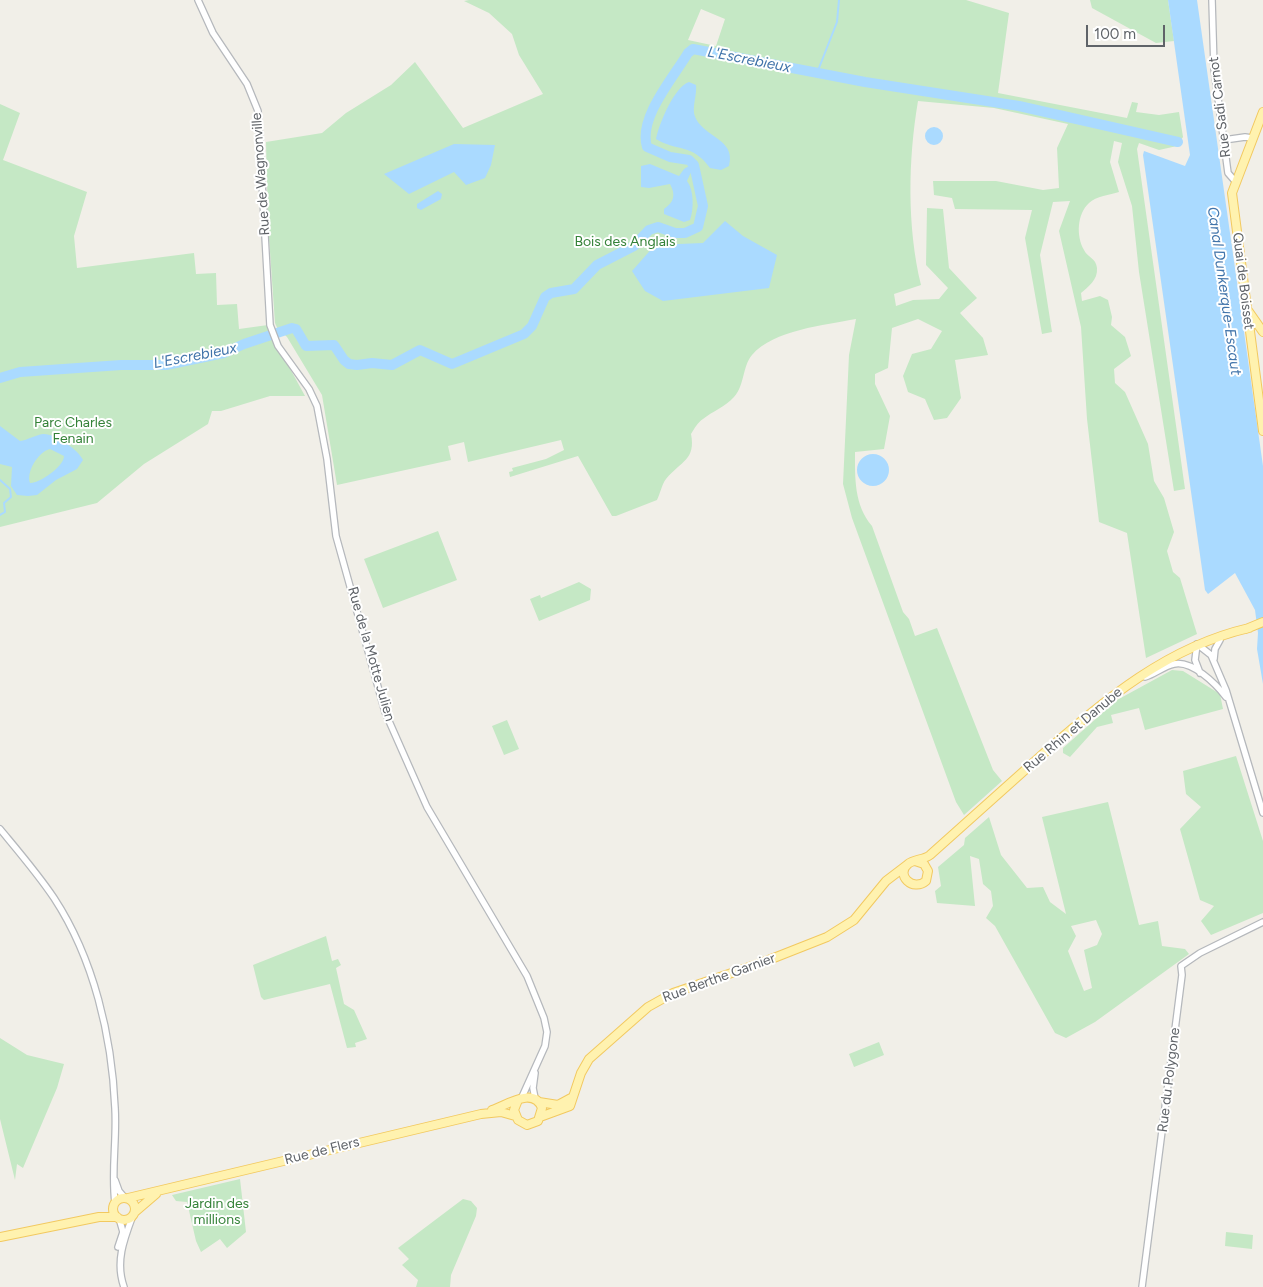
<!DOCTYPE html>
<style>
body{margin:0}
#map{position:relative;width:1263px;height:1287px;overflow:hidden;background:#f1efe8;font-family:Figtree,sans-serif}
canvas{display:block}
.scale{position:absolute;left:1086px;top:25px;width:79px;height:22px;box-sizing:border-box;border:2px solid #5f6368;border-top:0;padding-left:6px;font-size:15px;line-height:18px;white-space:nowrap;color:#5f6368;-webkit-text-stroke:4px #fff;paint-order:stroke}
</style>
<div id="map">
<canvas width="1263" height="1287"></canvas>
<div class="scale">100 m</div>
</div>
<script>
const ctx = document.querySelector('canvas').getContext('2d');
ctx.lineJoin = 'round';
function fillPath(path, color) { ctx.fillStyle = color; ctx.fill(path, 'evenodd'); }
function strokePath(path, color, width, dash) { ctx.strokeStyle = color; ctx.lineWidth = width; ctx.lineCap = dash ? 'butt' : 'round'; ctx.setLineDash(dash || []); ctx.stroke(path); }
function drawText(font, color, halo, rows, align = 'center') {
  ctx.font = font + ' Figtree,sans-serif'; ctx.lineWidth = 4; ctx.setLineDash([]); ctx.textBaseline = 'middle'; ctx.strokeStyle = halo; ctx.fillStyle = color; for (const [text, x, y, turn = 0] of rows) {
    ctx.save(); ctx.translate(x, y); ctx.rotate((+turn || 0) * Math.PI / 180); ctx.textAlign = isNaN(turn) ? turn : align; if (halo) ctx.strokeText(text, 0, 0); ctx.fillText(text, 0, 0); ctx.restore();
  }
}
fillPath(new Path2D(`
 M469 0H966L1009 13 998 93 1127 118 1132 102 1138 103 1136 112 1159 115 1179 112 1183 137 1177 146 1159 150 1139 143 1137 149 1185 489 1174 491 1139 272 1132 206 1118 162 1122 143 1114 141 1110 162 1119 192C1110 195 1096 196 1089 203 1077 214 1076 236 1084 250 1088 258 1096 258 1097 268 1098 280 1088 287 1081 293L1082 301 1100 296 1108 300 1112 317 1111 325 1125 337 1131 356 1114 369 1115 383 1125 392 1148 444 1154 481 1164 498 1174 532 1167 551 1173 572 1180 578 1197 634 1146 658 1127 533 1099 522 1087 419 1081 327 1059 231 1070 201 1053 202 1040 255 1052 332 1042 334 1025 238 1032 210 955 209 952 198 934 195 933 181H996L1043 190 1059 188 1057 148 1068 124 994 108 918 101C908 160 907 227 921 285L894 294 896 306 913 300 939 299 948 288 926 265 927 208 943 209 949 268 977 298 960 313 983 338 988 355 955 360 961 398 947 418 934 420 925 399 908 392 903 376 912 354 931 349 942 331 918 319 892 328 888 368 875 374V384L890 416 884 449 855 452C855 478 854 505 872 526L903 612 909 619 915 636 937 628 993 770 1002 781 964 815 956 802 852 518 843 484 849 355 856 319C825 325 773 330 752 355 742 367 745 385 734 397 725 407 713 411 703 419 698 422 694 429 691 434 696 460 681 461 666 479 662 484 660 494 657 500L616 516H612L578 456 510 477 509 472 513 471 512 468 546 459 564 450 561 440 468 462 464 442 448 446 451 460 337 485 322 395 287 337 281 331 279 332 275 323 268 223 266 142 322 133 346 113 391 85 415 62 463 128 543 94 519 55 512 34 489 13 464 1ZM701 9 725 19 716 46 688 40Z
 M1090 0H1168L1174 41 1156 43 1092 8Z
 M0 104 20 113 3 160 87 192 74 236 77 268 194 253 196 274 216 273 217 305 237 304 239 329 268 325 270 332 305 396H270L221 411H212L208 424 144 464 97 503 0 527Z
 M438 531 457 580 383 608 364 559Z
 M579 582 591 589 590 600 539 621 530 599 540 595 541 598Z
 M1172 670 1183 671 1220 694 1223 709 1145 730 1139 708 1111 715 1113 723 1097 727 1070 757 1063 753V748L1117 700Z
 M507 720 519 749 504 755 492 726Z
 M1236 756 1263 841V913L1211 935 1201 921 1214 906 1200 900 1180 829 1201 807 1186 794 1183 771Z
 M1108 802 1139 925 1158 921 1162 946 1185 949 1189 954 1095 1022 1066 1038 1055 1033 995 926 986 918 993 906 991 891 983 884 979 859 970 856 975 906 937 903 935 891 941 886 938 867 964 845 965 838 989 817 1001 855 1027 888 1043 887 1050 902 1066 914 1042 817ZM1096 920 1102 934 1097 945 1084 950 1092 988 1084 991 1068 951 1076 936 1071 926Z
 M326 936 332 961 338 959 341 965 336 968 344 1004 354 1010 367 1039 355 1043 356 1047 347 1048 330 984 264 1000 261 997 253 965Z
 M0 1038 27 1055 64 1064 57 1088 23 1168 17 1164 15 1180 0 1119Z
 M879 1042 884 1055 854 1067 849 1054Z
 M240 1179 246 1232 227 1248 220 1239 201 1252 196 1241 187 1202 176 1201 172 1195Z
 M463 1199 471 1201 477 1208 476 1216 451 1275 450 1287H416L418 1280 402 1265 409 1259 398 1248Z
 M1226 1232 1253 1235 1252 1249 1225 1246Z`), '#c5e8c5');
fillPath(new Path2D(`
 M1168 0H1197L1263 466V684L1257 649 1258 633 1255 610 1235 573 1208 594 1205 590 1143 155 1144 151 1185 166 1190 155Z
 M689 82 696 85C697 94 693 104 694 113 699 137 737 137 729 166L721 170 710 168C692 143 677 152 656 139 659 124 674 87 689 82Z
 M925 136a9 9 0 1 1 18 0a9 9 0 1 1-18 0Z
 M454 144 495 145 491 165 485 178 466 185 454 172 409 194 384 174Z
 M650 164 679 176 684 169 689 166 692 170 687 181C694 190 694 209 690 220L684 222 664 214V209C674 202 676 195 670 184L649 188 641 187V166Z
 M438 191 442 194 441 199 421 210 417 208V204Z
 M725 221 743 236 777 255 769 288 663 301 645 291 632 271 655 245 703 243Z
 M0 426 20 441C28 440 35 435 43 434 54 433 79 450 83 460L77 469 56 480 37 495 28 496 17 495 11 486 12 467 0 464ZM50 449 64 456C64 467 38 484 30 483 26 472 38 452 50 449Z
 M857 470a16 16 0 1 1 32 0a16 16 0 1 1-32 0Z`), '#aadaff');
strokePath(new Path2D(`
 M817 73 837 22 839 0
 M0 480 10 489 11 497 4 503 5 512 0 515`), '#aadaff', 2);
strokePath(new Path2D(`
 M0 378 20 372 121 365H166L224 353 244 344 292 328 296 329 306 346 334 345 344 360 349 364 357 365 372 363 392 365 420 350 452 364 524 334 532 326 545 297 551 293 574 289 597 265 634 246 649 230 658 227 675 233H685L698 227 703 206 694 165 689 160 670 157 647 147C638 118 673 78 688 53L693 49 865 82 1019 106 1178 142`), '#aadaff', 10);
const minor = new Path2D(`
 M198 0 213 33 247 84 258 111 270 325 278 346 309 389 317 406 327 459 336 536 385 712 427 807 527 976 544 1018 547 1032 545 1046 522 1097
 M1212 0 1214 68 1228 173 1235 181
 M1224 140 1245 137 1252 138
 M1214 659 1215 649 1220 640
 M1200 673 1195 660 1197 644 1211 655 1226 690 1263 813
 M1145 677C1155 674 1164 666 1174 664 1192 660 1216 684 1226 697
 M0 829C19 852 38 874 54 898 94 959 112 1037 115 1108 117 1140 111 1171 115 1203
 M535 1073 533 1088 535 1098
 M115 1180 119 1191 125 1198
 M118 1247 123 1232 119 1218
 M124 1287C115 1262 124 1239 133 1215
 M1142 1287 1182 975 1181 966 1200 953 1263 922`);
const major = new Path2D(`
 M1263 112 1232 193 1263 431
 M1247 309 1263 332
 M1246 629 1263 622
 M915 861 924 864 928 871 926 881C913 892 895 875 908 864 914 859 924 860 930 855 968 821 1006 787 1044 753 1106 699 1167 647 1249 628
 M539 1102 558 1105 571 1098
 M492 1110C507 1105 534 1086 542 1108L538 1121 527 1125 518 1120 514 1110 518 1100
 M540 1117 570 1106 581 1073 589 1059 648 1007 673 993 761 963 827 937 854 920 886 881 907 865
 M128 1198 481 1114 501 1112 515 1116
 M113 1209a11 11 0 1 1 22 0a11 11 0 1 1-22 0Z
 M135 1212 156 1194
 M0 1237 99 1217H117`);
strokePath(minor, '#b5b8bc', 8);
strokePath(major, '#f2c960', 10);
strokePath(minor, '#fff', 5.5);
strokePath(major, '#fff2af', 8);
drawText('14px', '#5f6368', '#fff', [
 ["Rue Sadi Carnot",1220,107,-97],
 ["Rue de Wagnonville",261,174,-94],
 ["Quai de Boisset",1243,281,83],
 ["Rue de la Motte Julien",371,654,74],
 ["Rue Rhin et Danube",1073,730,-40],
 ["Rue Berthe Garnier",719,978,-20],
 ["Rue du Polygone",1169,1080,-83],
 ["Rue de Flers",322,1151,-14]
]);
drawText('14px', '#348238', '#fff', [
 ["Bois des Anglais",625,242],
 ["Parc Charles",73,423],
 ["Fenain",73,439],
 ["Jardin des",217,1204],
 ["millions",217,1220]
]);
drawText('italic 15px', '#4174aa', '#fff', [
 ["L'Escrebieux",749,60,11],
 ["Canal Dunkerque-Escaut",1224,291,82],
 ["L'Escrebieux",195,356,-11]
]);
</script>
